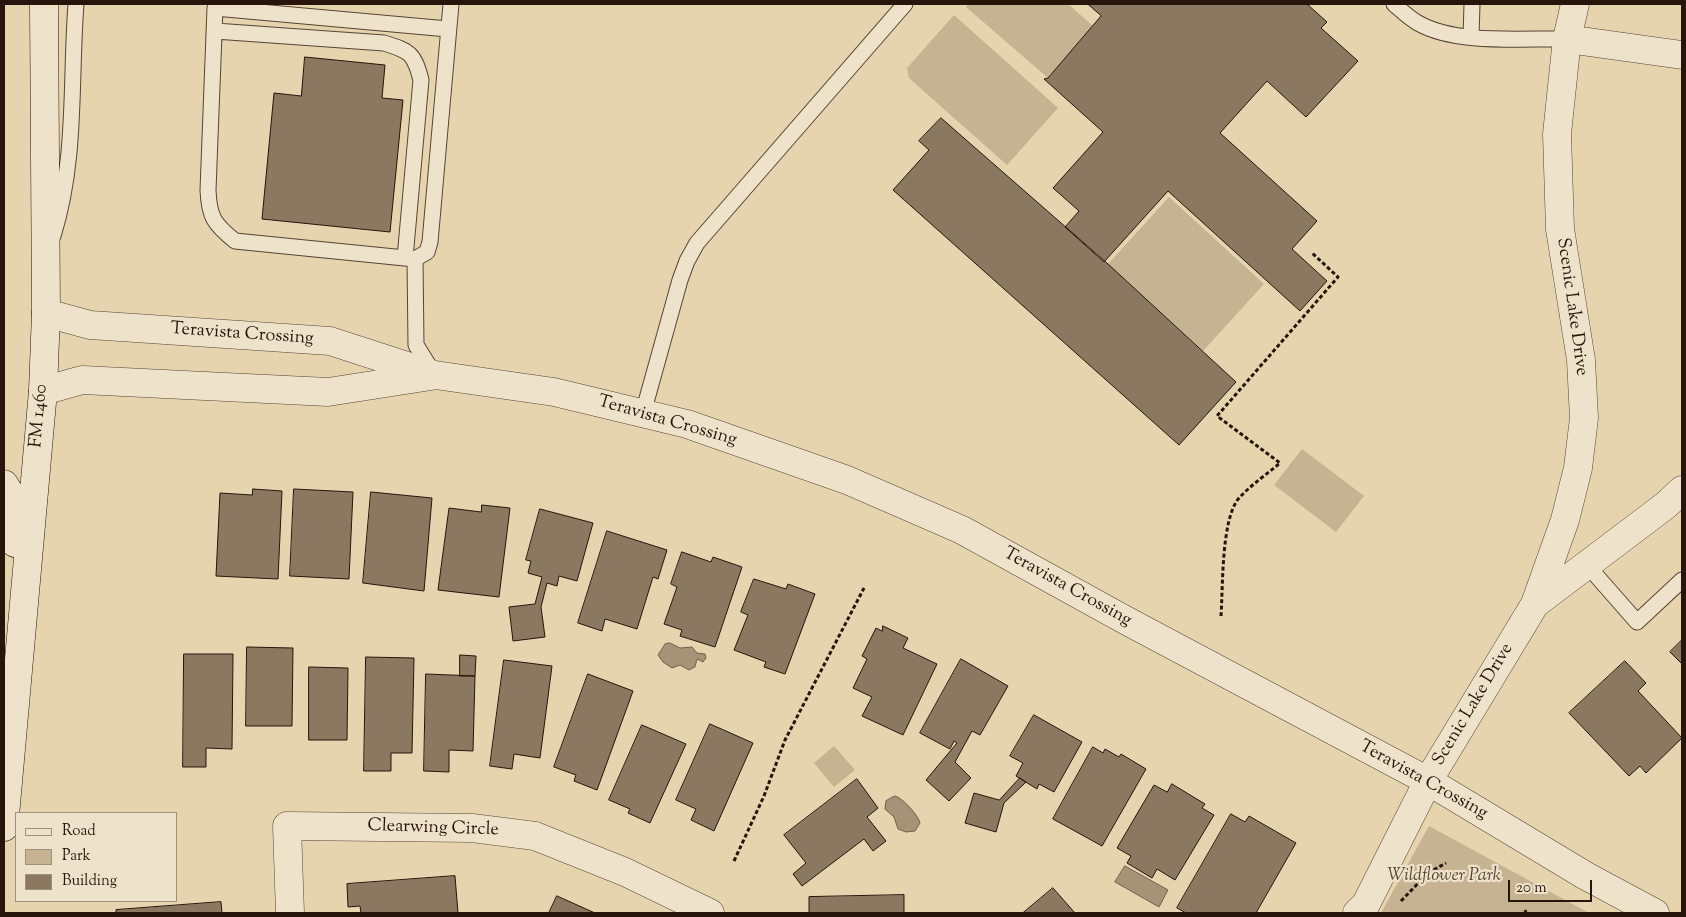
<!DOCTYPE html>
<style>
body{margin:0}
#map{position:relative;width:1686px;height:917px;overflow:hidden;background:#e5d4ae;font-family:"Sorts Mill Goudy",serif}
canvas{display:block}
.frame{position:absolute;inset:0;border:5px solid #27140b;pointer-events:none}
.legend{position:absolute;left:15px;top:812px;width:162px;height:90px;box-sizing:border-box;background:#eee3ca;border:1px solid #9e907e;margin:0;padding:6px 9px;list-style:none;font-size:15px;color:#27140b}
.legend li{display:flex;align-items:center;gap:10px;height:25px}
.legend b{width:25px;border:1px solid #9e907e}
.scale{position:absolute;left:1508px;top:880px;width:84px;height:22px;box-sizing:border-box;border:2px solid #27140b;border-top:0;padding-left:6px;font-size:15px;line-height:18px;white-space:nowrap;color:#27140b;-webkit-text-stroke:4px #eee3ca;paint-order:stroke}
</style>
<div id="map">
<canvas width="1686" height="917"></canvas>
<div class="frame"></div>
<ul class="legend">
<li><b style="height:6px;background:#eee3ca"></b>Road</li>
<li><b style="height:14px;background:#c5b392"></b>Park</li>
<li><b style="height:14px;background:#8a7860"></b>Building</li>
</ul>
<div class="scale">20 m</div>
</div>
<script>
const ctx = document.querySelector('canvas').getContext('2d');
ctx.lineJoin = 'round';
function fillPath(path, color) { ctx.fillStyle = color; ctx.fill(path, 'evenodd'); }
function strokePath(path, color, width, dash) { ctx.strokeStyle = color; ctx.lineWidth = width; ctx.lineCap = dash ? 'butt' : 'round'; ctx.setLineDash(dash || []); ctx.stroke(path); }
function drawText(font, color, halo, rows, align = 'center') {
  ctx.font = font + ' "Sorts Mill Goudy",serif'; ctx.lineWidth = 4.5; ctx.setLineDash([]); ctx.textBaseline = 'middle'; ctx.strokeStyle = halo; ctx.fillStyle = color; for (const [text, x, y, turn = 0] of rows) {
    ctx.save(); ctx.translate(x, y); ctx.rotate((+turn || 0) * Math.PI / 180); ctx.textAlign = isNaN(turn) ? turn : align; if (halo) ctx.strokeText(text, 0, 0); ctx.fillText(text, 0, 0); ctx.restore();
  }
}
fillPath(new Path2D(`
 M969 4H1068L1093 26 1048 78 966 7Z
 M954 15 1058 108 1007 165 909 78 907 68Z
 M1169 197 1264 284 1203 351 1108 264Z
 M1302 449 1364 496 1336 532 1274 485Z
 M834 746 855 770 834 787 814 763Z
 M1429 826 1589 913H1381Z`), '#c5b392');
const water = new Path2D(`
 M670 643 680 648 692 647 697 653 705 654 706 658 703 662 697 659 695 667 689 670 680 665 672 668 663 662 658 655 665 644Z
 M895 796C902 797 919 816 920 823L915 831 906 832 898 829 894 817 885 809 886 801Z
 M1125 866 1168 890 1159 907 1115 882Z`);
fillPath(water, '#a49377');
strokePath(water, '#72604c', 1);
const building = new Path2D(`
 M1088 4H1307L1327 22 1321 28 1358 61 1306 117 1267 81 1220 133 1317 221 1292 249 1327 281 1300 311 1168 191 1104 262 1065 227 1079 211 1053 188 1103 132 1044 79 1048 78 1101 16Z
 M305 57 385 65 382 98 403 100 390 232 262 219 274 93 301 96Z
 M941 118 1108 264 1236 382 1179 445 893 190 929 150 919 141Z
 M253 489 282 491 278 579 216 576 220 493 252 495Z
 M294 489 353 492 349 579 290 576Z
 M371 492 432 498 424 591 363 583Z
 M482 505 510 508 499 597 438 590 449 508 481 512Z
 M540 509 593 523 577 581 559 576 557 586 547 583 541 607 545 637 513 641 509 607 535 604 542 577 528 573 531 561 526 560Z
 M607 531 667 550 658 579 653 577 637 629 605 619 602 631 578 623Z
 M682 552 711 562 713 557 742 567 715 647 680 636 682 630 664 624 677 587 671 584Z
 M754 579 786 589 788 584 815 594 785 674 764 667 766 662 734 650 748 615 741 612Z
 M883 626 908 638 903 648 937 664 903 735 862 716 872 697 853 688 867 659 862 656 876 628 882 631Z
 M1682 640V664L1670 652Z
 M247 647 293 648 292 726H246Z
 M184 654H233L232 749 206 748V767H183Z
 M460 655 476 656 475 676H460Z
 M366 657 414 658 412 753H391V771H364Z
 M961 659 1008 686 980 735 972 731 955 762 971 778 949 801 926 780 957 743 954 741 950 749 920 733Z
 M504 660 552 666 540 758 514 754 512 769 490 766Z
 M1625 661 1646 683 1638 691 1682 738 1646 773 1640 766 1629 776 1569 713Z
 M309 667 348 668 347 740H309Z
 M426 674 475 676 473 751 449 750V772L424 771Z
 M588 674 633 691 597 790 574 781 576 775 554 767Z
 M1034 715 1082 742 1054 792 1039 784 1037 789 1016 776 1023 763 1010 756Z
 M710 724 753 743 714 831 691 820 696 809 676 800Z
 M642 725 686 744 650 823 628 813 630 809 609 800Z
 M1093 747 1103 753 1105 749 1119 757 1121 754 1146 769 1102 846 1053 819Z
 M1020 778 1026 782 1004 803 996 832 965 823 974 793 999 800Z
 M857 779 878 808 867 817 886 841 873 851 864 839 802 886 793 874 806 863 784 835Z
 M1172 784 1205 804 1202 808 1214 815 1175 880 1157 869 1152 878 1127 863 1131 856 1117 848 1154 785 1167 792Z
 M1231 814 1245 822 1249 816 1296 843 1256 913H1186L1177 908Z
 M455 876 458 913H361L360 906 348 907 347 884Z
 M1053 888 1075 913H1023Z
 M904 895V913H809V897Z
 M557 896 595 913H549Z
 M221 902 222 913H116V910Z`);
fillPath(building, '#8a7860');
strokePath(building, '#27140b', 1);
const lane = new Path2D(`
 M1394 4C1402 11 1409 18 1418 23 1456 45 1524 38 1567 39
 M215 31 384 43C410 51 414 53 421 80L405 258
 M1471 37 1472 4
 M53 236C77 159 70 83 76 4
 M415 259 235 241C214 224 209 217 208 190L215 8 448 29
 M434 374 416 345 415 259 427 252 430 242 451 4
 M643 413 680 280 687 261 697 243 905 4
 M1587 565 1637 622 1682 580`);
const street = new Path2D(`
 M1567 39 1682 55
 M46 313 90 325 330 341 435 375 554 392 687 424 847 480 962 530 1127 621 1428 781 1586 876 1655 913
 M43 391 82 380 328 392 431 376
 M1535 604 1666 505 1682 490
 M290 913 287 826 472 828 535 836 625 872 710 913
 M1357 913 1366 904 1428 781 1535 604 1565 520 1578 468 1584 418 1581 360 1560 229 1557 134 1567 39 1575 4`);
const secondary = new Path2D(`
 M4 484 12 497 15 543
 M4 827 43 391 46 313 44 4`);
strokePath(lane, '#564434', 17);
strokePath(street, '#564434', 29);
strokePath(secondary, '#27140b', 29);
strokePath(new Path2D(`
 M1221 616C1223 588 1221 519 1239 498 1251 485 1267 474 1280 463L1217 416 1338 277 1311 252
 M734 861 764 796 785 740 864 588
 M1401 901 1428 873 1446 863
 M1525 910 1526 913`), '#27140b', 3, [4, 2.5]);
strokePath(lane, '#eee3ca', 15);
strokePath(street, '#eee3ca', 28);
strokePath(secondary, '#eee3ca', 28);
drawText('18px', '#27140b', '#eee3ca', [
 ["Scenic Lake Drive",1571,307,82],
 ["Teravista Crossing",242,335,4],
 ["FM 1460",40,416,-85],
 ["Teravista Crossing",667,422,16],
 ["Teravista Crossing",1067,588,29],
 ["Scenic Lake Drive",1474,705,-59],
 ["Teravista Crossing",1423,781,29],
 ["Clearwing Circle",433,829,2]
]);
drawText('italic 18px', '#564434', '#eee3ca', [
 ["Wildflower Park",1444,877]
]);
</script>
